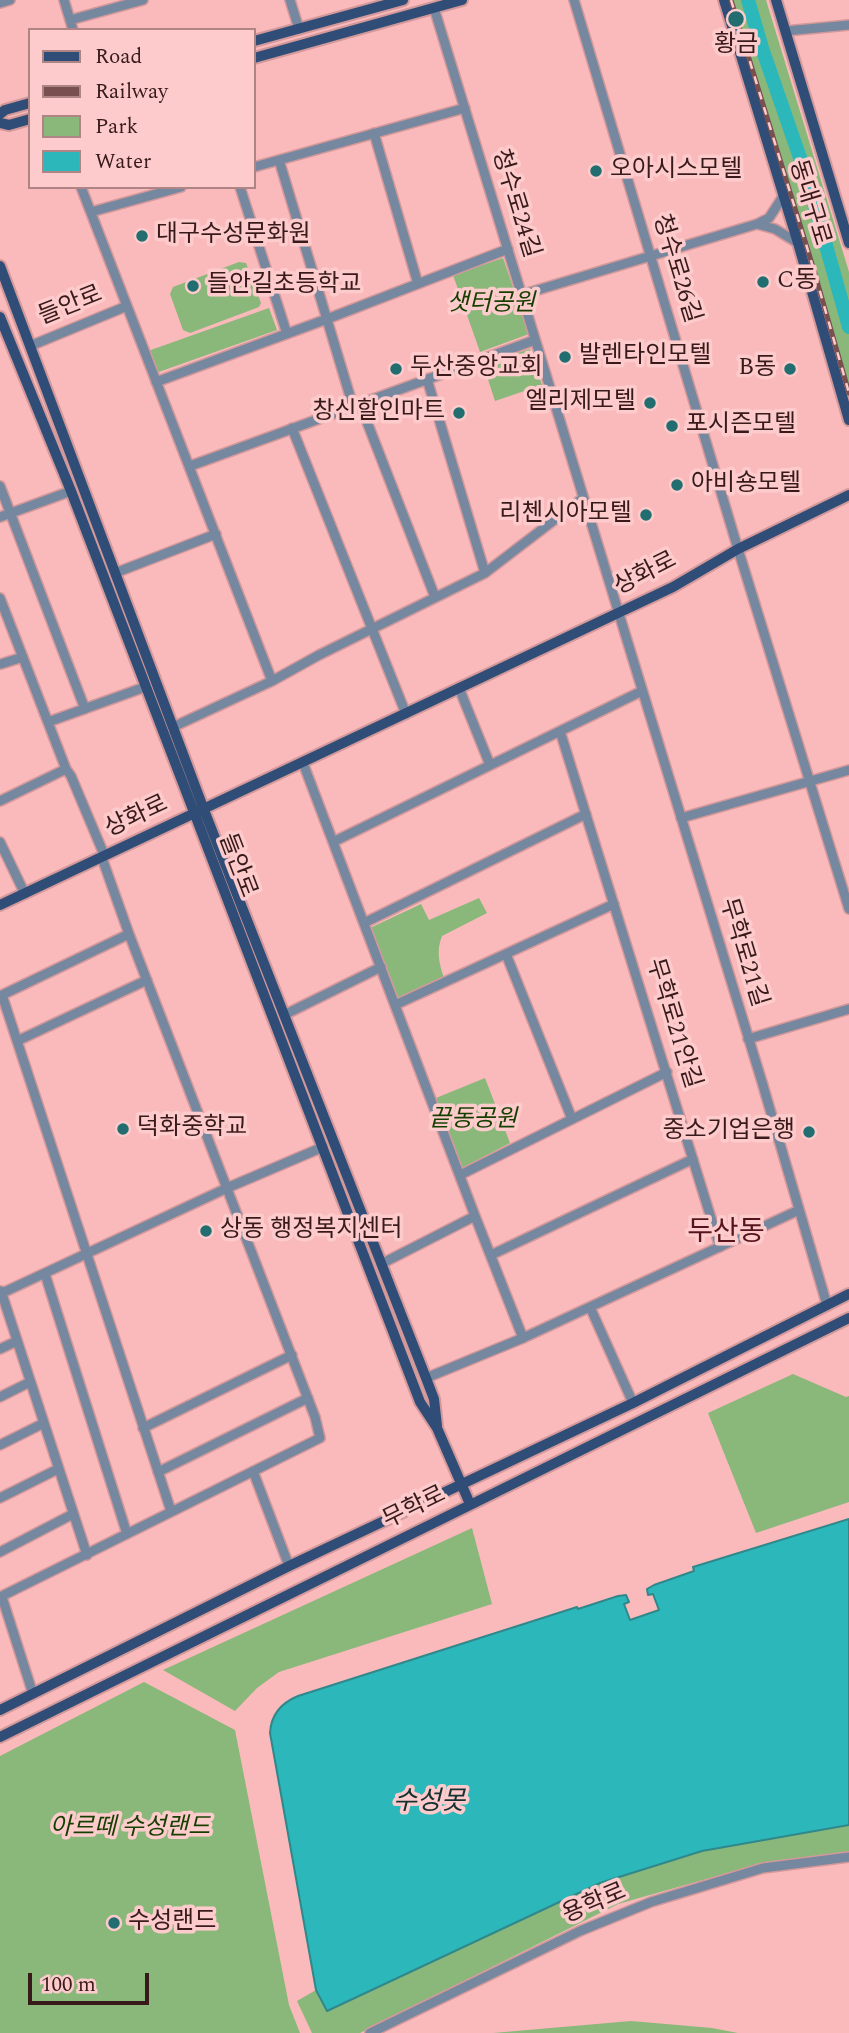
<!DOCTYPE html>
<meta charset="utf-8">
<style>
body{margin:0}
#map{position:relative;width:849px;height:2033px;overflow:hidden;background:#fab9ba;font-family:Spectral,serif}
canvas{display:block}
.legend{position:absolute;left:28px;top:28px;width:228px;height:161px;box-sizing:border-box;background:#fdcbcb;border:2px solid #ae8485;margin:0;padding:9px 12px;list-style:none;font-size:21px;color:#381a1b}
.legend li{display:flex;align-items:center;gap:14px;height:35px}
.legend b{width:35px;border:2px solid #ae8485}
.scale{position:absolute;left:28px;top:1973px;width:121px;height:32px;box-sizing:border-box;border:4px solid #381a1b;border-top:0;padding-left:9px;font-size:21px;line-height:24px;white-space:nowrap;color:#381a1b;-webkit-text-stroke:5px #fdcbcb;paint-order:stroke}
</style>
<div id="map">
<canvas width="849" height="2033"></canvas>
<ul class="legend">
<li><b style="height:9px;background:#304d78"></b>Road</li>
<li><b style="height:9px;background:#794f50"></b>Railway</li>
<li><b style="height:19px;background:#89b87a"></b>Park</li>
<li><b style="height:19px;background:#2cb7bb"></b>Water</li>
</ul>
<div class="scale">100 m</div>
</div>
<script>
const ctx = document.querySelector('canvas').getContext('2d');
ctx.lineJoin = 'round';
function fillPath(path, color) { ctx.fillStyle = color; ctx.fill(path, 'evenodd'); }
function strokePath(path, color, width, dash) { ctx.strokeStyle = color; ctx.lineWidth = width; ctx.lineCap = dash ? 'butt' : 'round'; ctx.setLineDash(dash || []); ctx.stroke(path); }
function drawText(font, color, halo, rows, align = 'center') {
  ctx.font = font + ' Spectral,"Noto Sans KR",serif'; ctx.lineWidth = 7; ctx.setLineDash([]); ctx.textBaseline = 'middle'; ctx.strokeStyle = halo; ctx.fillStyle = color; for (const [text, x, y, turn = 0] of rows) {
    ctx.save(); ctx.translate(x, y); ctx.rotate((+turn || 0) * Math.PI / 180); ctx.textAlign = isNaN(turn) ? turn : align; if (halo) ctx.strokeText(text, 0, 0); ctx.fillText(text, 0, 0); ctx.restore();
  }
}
fillPath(new Path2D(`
 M733 0H766L849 272V388Z
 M503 258 529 334 480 352 453 275Z
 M239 262 246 263 261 303 259 307 190 333 183 330 170 294 173 287Z
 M269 308 277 330 156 373 148 351Z
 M530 349 542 385 495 401 483 364Z
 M479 898 487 913 442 936C436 951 439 963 444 978L397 1002 370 928 421 904 429 920Z
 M485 1078 510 1143 462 1168 436 1098Z
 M793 1374 846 1397 849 1396V1502L756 1533 708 1413Z
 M472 1528 492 1604 279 1672 257 1688 235 1711 163 1670Z
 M144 1682 235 1730 289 2005 300 2033H0V1756Z
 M839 1825H849V1852L763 1863 618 1904 360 2033H312L297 2001 316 1990 328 2011 600 1883 702 1851Z
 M631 2021 712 2028 738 2033H493Z`), '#89b87a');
const water = new Path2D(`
 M849 1519V1825L702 1851 600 1883 327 2011 316 1990 270 1733C271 1714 281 1703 298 1696L577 1607 578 1609 618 1596 626 1595 629 1602 624 1604 630 1620 659 1610 653 1594 648 1595 647 1589 654 1585 694 1571 693 1567Z`);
fillPath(water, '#2cb7bb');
strokePath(water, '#30888b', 2);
strokePath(new Path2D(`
 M748 0 762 48 807 178 849 327`), '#2cb7bb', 14);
const minor = new Path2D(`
 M64 0 73 30
 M290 0 299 29
 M574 0 738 549 849 909
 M0 3 10 0
 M434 8 762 1082 827 1305
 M70 20 143 0
 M786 31 849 25
 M374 133 418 284
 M279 160 353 406
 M254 167 465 108
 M81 187 272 681
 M240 187 287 334
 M91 212 181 187
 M757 224 775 229 798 243
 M521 295 757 224 769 218 784 195
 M30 346 127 306
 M427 379 485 573
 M156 382 327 319 508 249
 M360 404 435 597
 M292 428 406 714
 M190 466 535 340
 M0 486 85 709
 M0 517 71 491
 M115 573 216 534
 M0 598 66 769 0 801
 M1 664 23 657
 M459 688 490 765
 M48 722 145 687
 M173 727 272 681 319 655 485 573 583 498
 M560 731 720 1247
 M303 763 475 1216 381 1264
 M681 818 849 770
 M0 842 25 894
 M333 842 642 691
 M364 923 586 814
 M506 954 572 1119
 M2 995 171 1511
 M0 996 129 934
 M395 1005 614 904
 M284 1015 381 967
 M748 1039 849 1009
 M17 1041 147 980
 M460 1175 667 1072
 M475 1216 523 1338
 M491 1255 693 1159
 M45 1274 127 1534
 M1 1291 87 1555
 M0 1294 227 1188 323 1147
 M590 1307 633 1403
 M0 1349 17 1341
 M426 1378 523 1338 799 1210
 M0 1397 30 1382
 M143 1428 292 1355
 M0 1445 44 1423
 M253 1471 289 1566
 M158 1472 308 1398
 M0 1498 58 1469
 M0 1552 73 1514
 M0 1597 320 1438 315 1417 129 934 102 858 103 852 71 776 66 769
 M2 1597 33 1694
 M370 2033 580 1931 651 1902 763 1868 849 1857`);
const major = new Path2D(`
 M724 0 798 243 849 420
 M776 0 849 243
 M254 41 403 0
 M254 58 462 0
 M0 114 5 110 30 103
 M0 123 9 125 30 119
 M0 266 204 810 426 1378 434 1399 437 1426
 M0 317 71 491 420 1402 437 1428 470 1504
 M0 905 673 587 738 549 849 495
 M0 1710 289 1566 633 1403 849 1294
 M0 1737 849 1318`);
strokePath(minor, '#d3999a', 12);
strokePath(major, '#d3999a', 14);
strokePath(minor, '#7687a0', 9);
strokePath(major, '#304d78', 10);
const rail = new Path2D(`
 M731 0 813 267 849 393`);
strokePath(rail, '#794f50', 5);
strokePath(rail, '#fdcbcb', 2.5, [8]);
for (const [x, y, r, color] of [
 [736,19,9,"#226d70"],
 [596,171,7,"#226d70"],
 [142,236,7,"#226d70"],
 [763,282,7,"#226d70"],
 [193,286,7,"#226d70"],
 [565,357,7,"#226d70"],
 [396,369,7,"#226d70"],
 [790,369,7,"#226d70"],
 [650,403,7,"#226d70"],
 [459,413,7,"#226d70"],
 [672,426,7,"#226d70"],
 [677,485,7,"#226d70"],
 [646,515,7,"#226d70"],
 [123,1129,7,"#226d70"],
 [809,1132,7,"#226d70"],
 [206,1231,7,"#226d70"],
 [114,1923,7,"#226d70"]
]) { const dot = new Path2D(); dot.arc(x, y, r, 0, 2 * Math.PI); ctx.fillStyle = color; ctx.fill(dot); strokePath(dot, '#fdcbcb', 2.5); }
drawText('24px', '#381a1b', '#fdcbcb', [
 ["황금",736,46,"center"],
 ["오아시스모텔",610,171],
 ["대구수성문화원",156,236],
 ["C동",777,282],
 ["들안길초등학교",207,286],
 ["발렌타인모텔",579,357],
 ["두산중앙교회",410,369],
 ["B동",776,369,"right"],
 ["엘리제모텔",636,403,"right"],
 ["창신할인마트",445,413,"right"],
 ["포시즌모텔",686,426],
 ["아비숑모텔",691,485],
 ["리첸시아모텔",632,515,"right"],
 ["덕화중학교",137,1129],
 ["중소기업은행",795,1132,"right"],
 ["상동 행정복지센터",220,1231],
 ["수성랜드",128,1923]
], 'left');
drawText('24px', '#381a1b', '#fdcbcb', [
 ["동대구로",808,203,73],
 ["청수로24길",514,204,73],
 ["청수로26길",675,269,73],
 ["들안로",71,307,-22],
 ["상화로",646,575,-27],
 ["상화로",137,818,-25],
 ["들안로",236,866,69],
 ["무학로21길",742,953,73],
 ["무학로21안길",672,1024,73],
 ["무학로",415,1509,-26],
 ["용학로",595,1905,-23]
]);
drawText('italic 24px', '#143f00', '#fdcbcb', [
 ["샛터공원",491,305],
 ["끝동공원",473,1121],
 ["아르떼 수성랜드",130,1829]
]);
drawText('italic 26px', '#143031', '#fdcbcb', [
 ["수성못",429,1804]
]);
drawText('28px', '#55141c', '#fdcbcb', [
 ["두산동",726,1235]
]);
</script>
